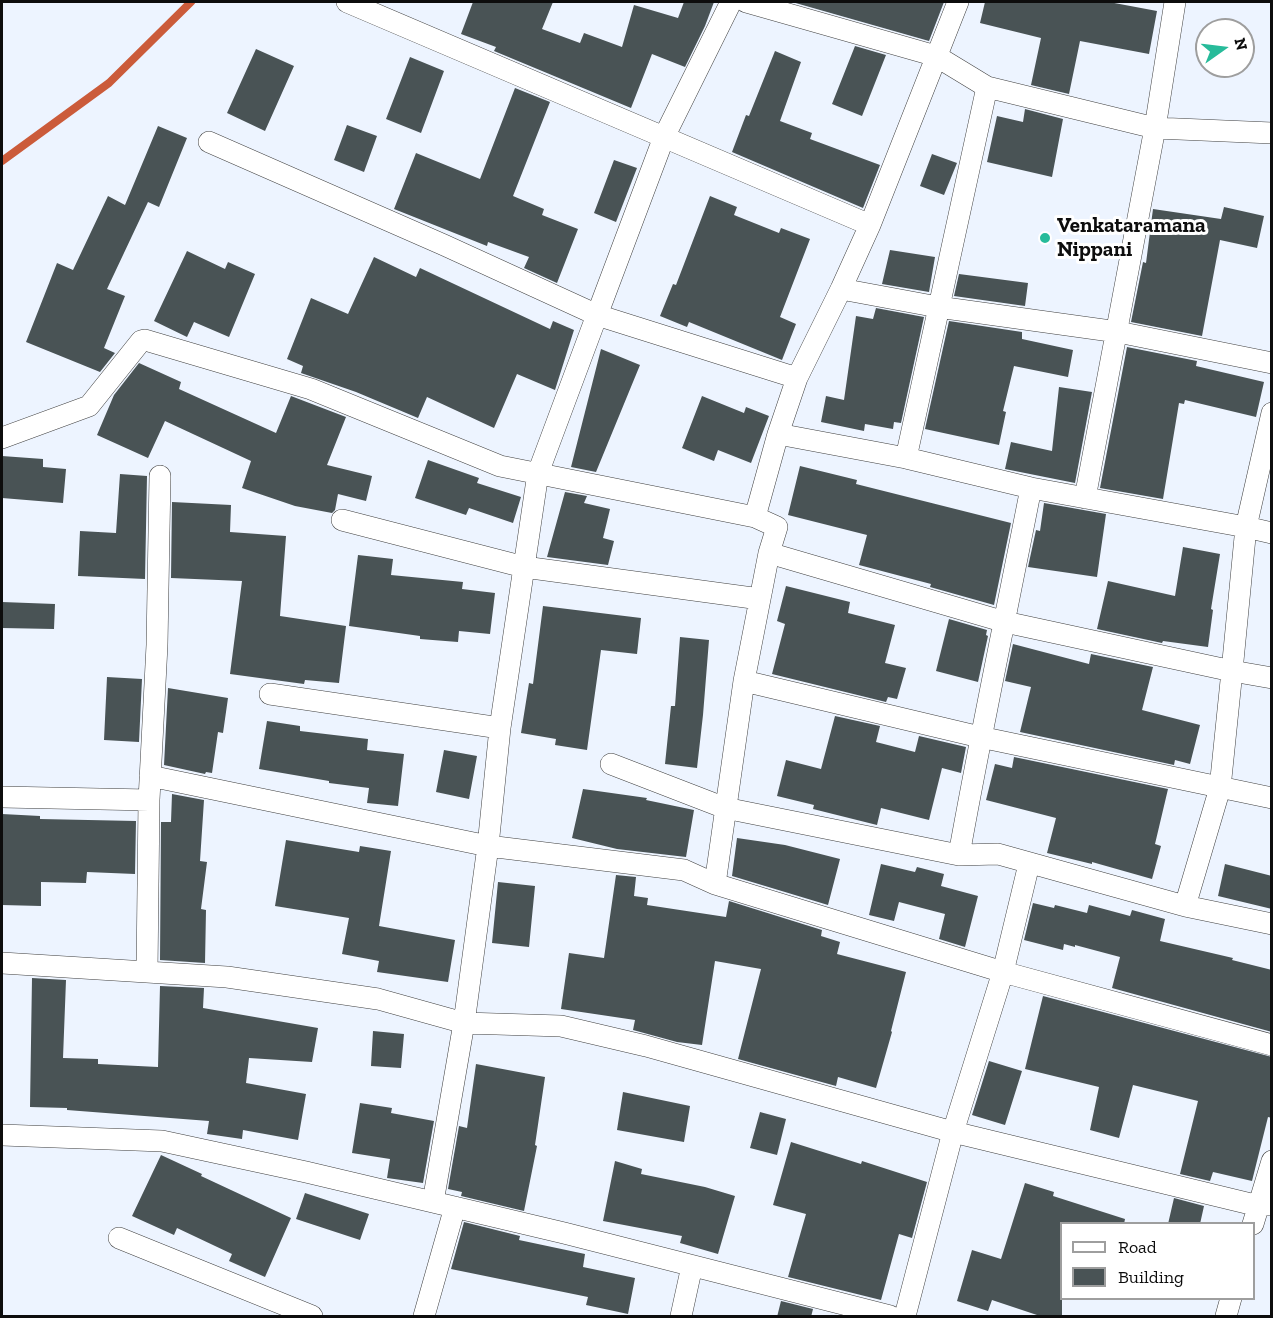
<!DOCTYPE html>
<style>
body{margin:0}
#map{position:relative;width:1273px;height:1318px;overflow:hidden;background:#edf4ff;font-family:"Zilla Slab",serif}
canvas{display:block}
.frame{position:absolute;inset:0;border:3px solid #0d0d0d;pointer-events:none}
.legend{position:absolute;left:1060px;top:1222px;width:195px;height:78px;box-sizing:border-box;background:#fff;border:2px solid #9e9e9e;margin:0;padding:8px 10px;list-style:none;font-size:18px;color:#0d0d0d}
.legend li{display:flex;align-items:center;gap:12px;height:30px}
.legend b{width:30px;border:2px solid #9e9e9e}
.north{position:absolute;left:1195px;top:18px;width:60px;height:60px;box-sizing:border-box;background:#fff;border:2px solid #9e9e9e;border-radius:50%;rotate:76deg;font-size:16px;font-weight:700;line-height:24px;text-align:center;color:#0d0d0d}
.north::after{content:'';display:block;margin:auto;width:21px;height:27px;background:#27bb9a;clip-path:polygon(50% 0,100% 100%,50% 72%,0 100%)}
</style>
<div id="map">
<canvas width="1273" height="1318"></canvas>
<div class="frame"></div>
<ul class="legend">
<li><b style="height:8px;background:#fff"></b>Road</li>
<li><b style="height:16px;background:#495355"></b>Building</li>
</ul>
<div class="north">N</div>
</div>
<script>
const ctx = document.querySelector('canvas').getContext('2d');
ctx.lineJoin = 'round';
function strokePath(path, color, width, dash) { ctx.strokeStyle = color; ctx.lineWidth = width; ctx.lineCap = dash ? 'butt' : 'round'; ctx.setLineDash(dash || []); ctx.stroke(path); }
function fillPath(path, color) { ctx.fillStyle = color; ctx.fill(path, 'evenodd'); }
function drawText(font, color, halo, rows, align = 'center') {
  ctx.font = font + ' "Zilla Slab",serif'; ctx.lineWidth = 6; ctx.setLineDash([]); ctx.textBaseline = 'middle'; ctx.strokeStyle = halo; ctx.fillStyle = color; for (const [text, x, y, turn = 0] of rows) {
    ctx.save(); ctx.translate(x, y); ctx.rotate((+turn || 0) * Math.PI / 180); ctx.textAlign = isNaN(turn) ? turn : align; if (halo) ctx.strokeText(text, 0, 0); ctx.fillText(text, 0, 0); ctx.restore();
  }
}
strokePath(new Path2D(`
 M2 161 109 83 191 2`), '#cb5b3a', 8);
fillPath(new Path2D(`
 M473 2H553L542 29 580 43 584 33 622 47 634 5 678 18 684 2H714L705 26 685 67 652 54 631 108 494 51 496 47 461 34Z
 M792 2H944L929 41Z
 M985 2H1109L1157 11 1149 54 1080 41 1069 94 1031 85 1041 38 980 23Z
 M855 46 886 55 862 116 832 104Z
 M256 49 294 66 265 131 227 113Z
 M775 51 801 62 780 121 812 133 810 139 880 165 863 208 732 152 746 115 749 116Z
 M410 57 444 71 421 133 386 119Z
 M515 88 550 102 513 196 544 209 542 215 578 229 557 283 524 268 529 257 488 242 487 246 394 209 416 153 480 179Z
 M1025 109 1063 119 1052 177 987 162 997 116 1023 122Z
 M347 125 377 136 364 172 334 160Z
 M158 126 187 138 159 207 148 202 107 289 125 296 104 348 115 353 100 372 26 342 57 263 73 270 108 196 125 205Z
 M932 154 957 163 944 195 920 186Z
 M614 160 637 168 616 222 594 213Z
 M710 196 737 207 734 215 779 233 781 228 810 239 780 317 796 324 782 360 689 322 687 327 660 316 673 284 676 285Z
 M1224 207 1264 216 1257 248 1220 240 1202 336 1131 322 1143 262 1146 263 1153 209 1221 219Z
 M890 250 935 257 929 292 882 284Z
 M187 251 225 269 228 262 255 274 229 337 194 322 187 337 154 321Z
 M374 257 416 277 420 268 550 329 553 321 574 330 555 390 517 374 494 428 427 397 418 418 356 392 301 373 303 366 287 359 311 298 348 314Z
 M959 274 1028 283 1025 306 954 296Z
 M876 308 924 317 901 423 894 422 893 429 865 424 864 431 821 422 826 396 844 400 856 316 873 319Z
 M949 321 1022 332V339L1073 350 1068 377 1014 366 1003 411 1006 412 999 445 925 429Z
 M1127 347 1197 361 1196 366 1264 382 1256 417 1185 400 1184 404 1179 403 1163 499 1100 488Z
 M601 349 640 365 596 472 571 467Z
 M139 363 181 382 179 389 276 433 291 396 346 417 327 465 372 476 366 501 338 494 335 510 332 513 295 506 242 488 251 461 165 421 148 458 97 435 114 395Z
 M1059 387 1092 392 1075 483 1005 469 1011 442 1052 451Z
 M702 396 744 413 746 407 769 416 751 463 718 450 714 461 682 448Z
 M2 456 43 459V467L66 469 63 503 2 498Z
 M428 460 479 478 477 483 521 497 513 523 469 508 466 515 415 498Z
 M800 466 857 480 856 484 1011 523 994 605 930 587 931 584 859 565 867 535 788 515Z
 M120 474 147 476 145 579 78 576 80 531 116 533Z
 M565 492 587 496 584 503 610 509 603 538 614 541 608 565 547 557Z
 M172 502 231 505 230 532 286 536 280 616 346 626 339 683 305 680 304 684 230 674 242 581 171 578Z
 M1044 503 1106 514 1097 577 1028 567 1036 530 1040 531Z
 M1183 547 1220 554 1211 609 1213 610 1208 647 1163 641 1162 643 1097 629 1108 581 1175 596Z
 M358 555 393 559 391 575 463 582 462 589 495 593 490 634 459 631 458 642 420 639V636L349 626Z
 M786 586 850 602 848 613 895 625 885 663 906 668 897 699 888 697 886 702 772 674 785 624 777 621Z
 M2 602 55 604 54 629 2 628Z
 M543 606 641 618 637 654 601 650 587 750 555 745 556 739 521 733 529 683 533 684Z
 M949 619 987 630 986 635 988 636 978 682 936 671Z
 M680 637 709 640 703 715 697 768 665 764 671 706H675Z
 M1013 644 1089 664 1091 654 1153 667 1142 710 1200 725 1190 764 1175 760 1174 765 1020 732 1031 687 1005 681Z
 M107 677 142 679 139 742 104 740Z
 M168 688 228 698 223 733 218 732 212 773 206 772 205 774 164 765Z
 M835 716 880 726 876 742 915 752 919 736 966 747 961 773 942 768 929 820 881 808 877 825 813 809 814 805 777 796 786 760 821 769Z
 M267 721 300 726V731L368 739 367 750 404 754 398 806 367 803 369 788 329 783V781L259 769Z
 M444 750 477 756 469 799 436 792Z
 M1014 757 1168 789 1155 844 1161 846 1152 879 1092 862V864L1047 853 1056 818 986 800 995 764 1012 768Z
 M583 789 647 798 646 800 694 810 686 857 617 849 572 838Z
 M172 794 204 800 200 861 207 862 201 909 206 910 205 963 160 960 161 822H171Z
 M2 814 40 816V819L136 821 135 874 87 872 86 883 41 882V906L2 905Z
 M737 838 785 845 840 859 828 905 732 876Z
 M286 840 359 852 360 846 391 851 379 926 455 940 448 982 377 972 379 961 342 954 349 918 275 906Z
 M881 864 915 872 917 867 944 874 941 886 978 896 965 947 939 939 945 914 899 902 894 921 869 915Z
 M1225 864 1272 876V909L1218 896Z
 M616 875 636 877 634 896 648 898 647 905 726 917 729 901 822 930 821 936 840 942 837 954 906 972 891 1031 892 1032 876 1088 838 1077 836 1086 738 1059 761 969 715 961 702 1045 677 1042 633 1030 635 1020 561 1009 569 953 604 958Z
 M498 882 535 886 529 947 492 943Z
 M1033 903 1054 908 1055 905 1087 913 1089 905 1130 916 1132 910 1165 919 1160 941 1233 958 1232 960 1272 970V1032L1112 988 1120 957 1075 945V947L1064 944 1063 950 1024 940Z
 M32 978 66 980 63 1058 98 1059V1064L158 1067 160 986 204 988 203 1008 318 1028 312 1062 249 1058 246 1083 306 1094 298 1140 243 1130 242 1139 207 1134 209 1121 67 1110V1108L30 1107Z
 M1043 996 1272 1057V1118L1268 1117 1252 1181 1213 1172 1210 1181 1180 1174 1198 1101 1133 1085 1119 1138 1090 1130 1099 1087 1025 1069Z
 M373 1031 404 1034 401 1068 371 1066Z
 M989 1061 1022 1071 1005 1125 972 1115Z
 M476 1064 545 1077 535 1145 537 1146 524 1211 461 1196 462 1192 448 1189 459 1126 467 1128Z
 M623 1092 690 1106 684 1142 617 1130Z
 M360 1103 392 1108 391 1113 434 1121 423 1183 387 1178 390 1159 352 1153Z
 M760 1112 786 1119 777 1155 750 1148Z
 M791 1142 861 1164 862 1161 927 1182 912 1238 899 1234 881 1300 788 1277 806 1214 773 1205Z
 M161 1155 202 1174 201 1176 291 1218 265 1277 229 1261 232 1254 177 1228 174 1235 132 1216Z
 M615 1161 642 1169 641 1174 705 1187 735 1196 718 1254 680 1243 682 1236 603 1221Z
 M1025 1183 1054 1192 1053 1196 1125 1219 1124 1224H1062V1317H1043L992 1300 988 1311 957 1301 972 1250 1001 1259Z
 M305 1193 369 1214 360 1240 296 1219Z
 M1174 1198 1204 1206 1200 1224H1168Z
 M464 1222 520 1236 519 1240 585 1254 583 1267 635 1278 628 1314 586 1305 588 1297 451 1269Z
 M781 1301 813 1309 811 1317H777Z`), '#495355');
const minor = new Path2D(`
 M347 2 870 225
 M746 2 936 56 987 87 1155 128 1272 133
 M209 142 444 245 597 315 664 137 731 2
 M841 289 938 307 1118 332 1272 363
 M778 434 906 458 1031 488 1246 527 1272 413
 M2 438 89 406 141 341 145 340 311 389 500 466 755 517 777 527 769 553 744 681 715 884
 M906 458 987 87
 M1085 498 1155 128 1175 2
 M755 517 778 434 797 378 841 289 870 225 958 2
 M342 520 524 567 760 599
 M1272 533 1246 527 1232 671 1272 678
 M769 553 1005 622 1232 671 1220 788 1185 906
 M744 681 980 737 1272 798
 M270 694 500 728
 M611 764 725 808 959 855 998 854 1185 906 1272 924
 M150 776 488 846 684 870 715 884 1003 972 1272 1045
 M2 797 149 800 157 645 160 476
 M959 855C981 732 1007 610 1031 488
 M2 963 227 977 378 999 464 1023 561 1026 646 1046 953 1132 1259 1206 1272 1204
 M147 972 149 800
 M2 1135 162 1141 306 1172 564 1233 890 1316
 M433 1202 464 1023 488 846 500 728 538 473 597 315 797 378
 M1253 1224 1272 1161
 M119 1238 312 1316
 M424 1316 455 1207
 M681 1316 692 1266
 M905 1316 953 1132 1003 972 1029 864
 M1226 1316 1231 1298`);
strokePath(minor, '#404040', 22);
strokePath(minor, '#fff', 21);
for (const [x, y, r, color] of [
 [1045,238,6,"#27bb9a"]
]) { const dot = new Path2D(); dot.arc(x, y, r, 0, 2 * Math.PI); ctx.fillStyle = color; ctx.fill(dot); strokePath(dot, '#fff', 2); }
drawText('bold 21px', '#0d0d0d', '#fff', [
 ["Venkataramana",1057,226],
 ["Nippani",1057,250]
], 'left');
</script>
